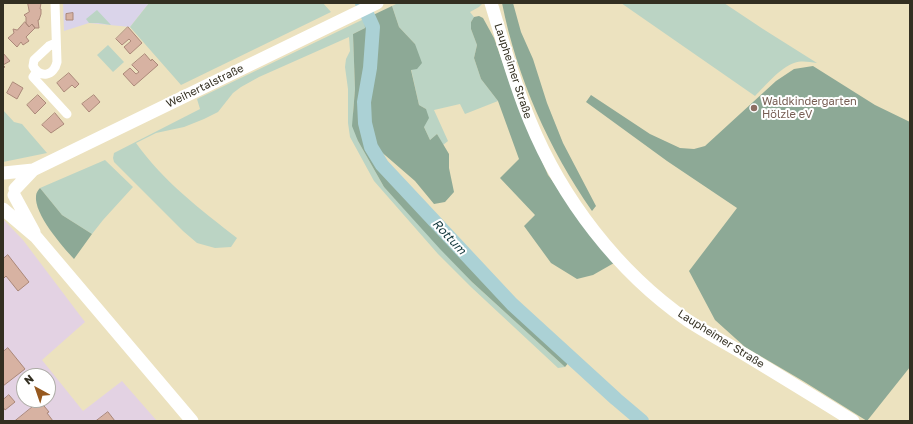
<!DOCTYPE html>
<meta charset="utf-8">
<style>
body{margin:0}
#map{position:relative;width:913px;height:424px;overflow:hidden;background:#ece2bf;font-family:"Golos Text",sans-serif}
canvas{display:block}
.frame{position:absolute;inset:0;border:4px solid #332f21;pointer-events:none}
.north{position:absolute;left:16px;top:368px;width:40px;height:40px;box-sizing:border-box;background:#fff;border:1px solid #adaca6;border-radius:50%;rotate:320deg;font-size:11px;font-weight:700;line-height:16px;text-align:center;color:#332f21}
.north::after{content:'';display:block;margin:auto;width:14px;height:18px;background:#97591f;clip-path:polygon(50% 0,100% 100%,50% 72%,0 100%)}
</style>
<div id="map">
<canvas width="913" height="424"></canvas>
<div class="frame"></div>
<div class="north">N</div>
</div>
<script>
const ctx = document.querySelector('canvas').getContext('2d');
ctx.lineJoin = 'round';
function fillPath(path, color) { ctx.fillStyle = color; ctx.fill(path, 'evenodd'); }
function strokePath(path, color, width, dash) { ctx.strokeStyle = color; ctx.lineWidth = width; ctx.lineCap = dash ? 'butt' : 'round'; ctx.setLineDash(dash || []); ctx.stroke(path); }
function drawText(font, color, halo, rows, align = 'center') {
  ctx.font = font + ' "Golos Text",sans-serif'; ctx.lineWidth = 4; ctx.setLineDash([]); ctx.textBaseline = 'middle'; ctx.strokeStyle = halo; ctx.fillStyle = color; for (const [text, x, y, turn = 0] of rows) {
    ctx.save(); ctx.translate(x, y); ctx.rotate((+turn || 0) * Math.PI / 180); ctx.textAlign = isNaN(turn) ? turn : align; if (halo) ctx.strokeText(text, 0, 0); ctx.fillText(text, 0, 0); ctx.restore();
  }
}
fillPath(new Path2D(`
 M3 219 23 240 85 322 42 360 83 411 122 381 157 421H3ZM24 376H48V400H24Z`), '#e3d2e3');
fillPath(new Path2D(`
 M63 3H149L130 27 89 23 64 31Z`), '#dad4ea');
fillPath(new Path2D(`
 M149 3H323L331 12 181 85 130 27Z
 M398 3H483L479 7 470 12 474 17 471 22V29L477 45 474 58 481 79 498 101 465 114 460 104 434 110 448 141 443 145 437 134 430 140 424 127 426 109 419 105 411 69 415 44 399 27 392 6Z
 M621 3H724L763 29 817 63C809 62 802 60 794 63 781 67 765 86 755 96Z
 M97 10 111 25 98 23H89L86 19Z
 M364 19 365 28 353 34 355 89 353 113 358 141 384 187 472 282 565 367 558 368 471 287 438 254 374 181 350 137 348 123V89L345 67 346 59 350 51 349 37 259 77 241 87 233 93 218 112 204 119 184 127 156 133 136 143C163 181 201 210 237 238L231 247 215 248 197 243 183 231 114 162 113 158 114 153 200 109 197 99 201 97Z
 M108 45 124 62 113 72 97 55Z
 M3 110 14 122 22 124 47 153 3 162Z
 M105 160 133 187 103 220 92 234 62 215 40 188Z`), '#bbd4c4');
fillPath(new Path2D(`
 M502 3H513L521 32 533 59 547 103 563 143 596 206 592 211C549 149 517 78 502 3Z
 M392 6 399 27 415 44 422 63 417 69 411 70 419 105 426 109 429 118 424 127 430 140 437 134 449 154V168L454 192 445 202 434 204 415 181 378 149 372 136 368 109 377 40V23L373 15Z
 M479 16 483 18 494 38 519 109 548 175 614 263 593 275 577 279 551 263 524 226 535 215 500 178 519 159 498 101 481 79 474 58 477 45 471 29V22L474 17Z
 M367 18 368 29 362 98V128L367 145 373 157 404 197 534 330 569 362 565 367 472 282 440 249 384 187 358 141 352 126 355 89 353 34 365 28 364 19Z
 M813 66 875 105 910 122V367L867 421 803 381 745 347 715 320 689 271 737 208 667 161 586 102 591 95 650 134 680 148 694 149 705 146 776 81 794 69Z
 M40 188 62 215 92 234 74 259C62 246 34 214 36 196 36 193 38 190 40 188Z`), '#8da996');
strokePath(new Path2D(`
 M362 3 373 27 370 68 364 102 365 123 371 147 382 165 512 304 616 399 642 421`), '#abd1d5', 14);
const building = new Path2D(`
 M28 3H41L40 9H41V14L39 20H38L39 28H35L32 24 29 27 26 23V17L24 15 29 12Z
 M73 13V20H66V14Z
 M25 22 29 27 32 24 35 28 26 37 29 41 23 45 21 42 17 47 8 38 14 33 13 29 17 30Z
 M128 27 142 43 130 54 124 47 131 41 129 39 122 45 116 39Z
 M3 53 10 61 3 65 5 67 3 68Z
 M145 54 151 61 152 59 158 65 134 86 123 74 130 68 136 74 139 72 132 65Z
 M69 73 79 84 75 88 72 85 64 92 57 83Z
 M13 82 23 88 17 99 7 93Z
 M38 95 46 103 35 114 27 105Z
 M94 95 100 102 89 112 82 104Z
 M55 113 64 124 51 133 42 125Z
 M8 255 29 282 18 291 6 276 3 279V259Z
 M8 348 25 369 3 386V352Z
 M9 395 15 402 5 410 3 407V400Z
 M40 401 49 412 47 413 53 421H15Z
 M108 412 115 421H96Z`);
fillPath(building, '#d7b2a2');
strokePath(building, '#ab8879', 1);
strokePath(new Path2D(`
 M55 3 57 62C54 76 40 79 33 66L34 60 49 46 56 43
 M37 71 33 77 67 114`), '#fff', 9);
strokePath(new Path2D(`
 M491 3C503 42 514 83 530 121 562 199 618 272 687 320 704 331 722 341 739 351 777 374 815 397 853 421
 M4 173 33 170 377 3
 M15 189 33 170
 M14 195 34 232
 M3 209 36 237 192 421`), '#fff', 13);
for (const [x, y, r, color] of [
 [754,108,4,"#8d6e63"]
]) { const dot = new Path2D(); dot.arc(x, y, r, 0, 2 * Math.PI); ctx.fillStyle = color; ctx.fill(dot); strokePath(dot, '#fff', 1.5); }
drawText('11px', '#332f21', '#fff', [
 ["Laupheimer Straße",513,71,72],
 ["Weihertalstraße",205,86,-26],
 ["Laupheimer Straße",721,339,32]
]);
drawText('11px', '#785e54', '#fff', [
 ["Waldkindergarten",762,102],
 ["Hölzle eV",762,115]
], 'left');
drawText('italic 12px', '#11363b', '#fff', [
 ["Rottum",449,237,47]
]);
</script>
